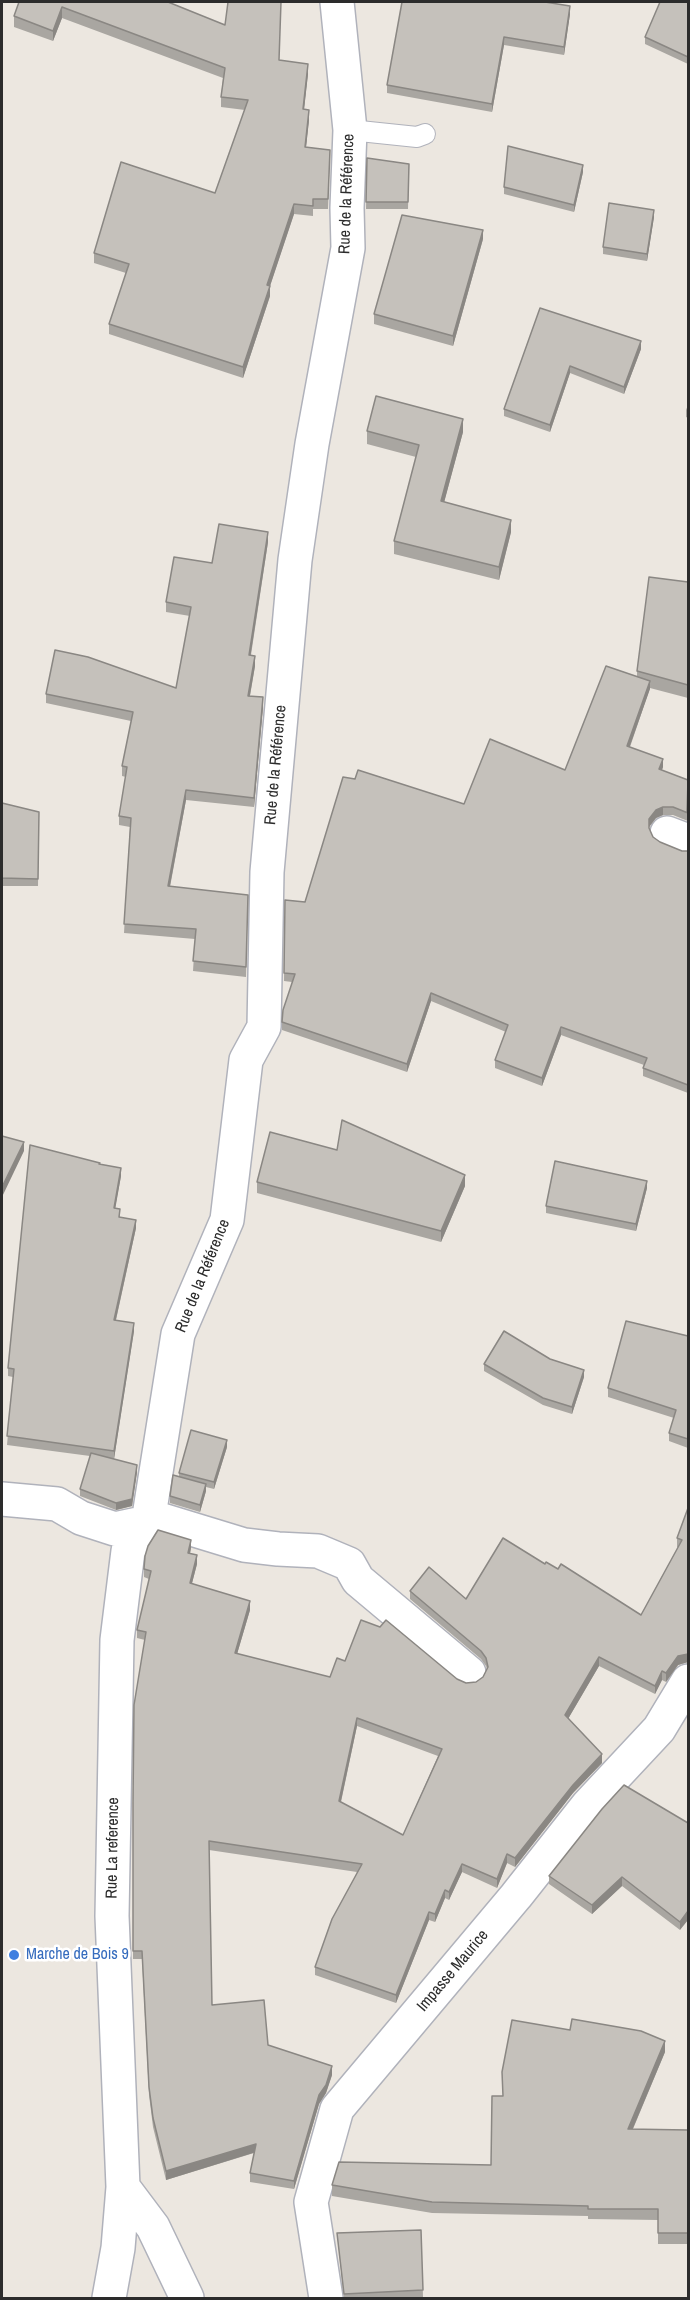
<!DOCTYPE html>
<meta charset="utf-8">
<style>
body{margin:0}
#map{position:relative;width:690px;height:2300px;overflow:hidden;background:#ece7e0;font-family:"Archivo Narrow",sans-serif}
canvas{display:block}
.frame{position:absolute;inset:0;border:3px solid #2c2c2c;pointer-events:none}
</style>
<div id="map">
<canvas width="690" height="2300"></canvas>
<div class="frame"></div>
</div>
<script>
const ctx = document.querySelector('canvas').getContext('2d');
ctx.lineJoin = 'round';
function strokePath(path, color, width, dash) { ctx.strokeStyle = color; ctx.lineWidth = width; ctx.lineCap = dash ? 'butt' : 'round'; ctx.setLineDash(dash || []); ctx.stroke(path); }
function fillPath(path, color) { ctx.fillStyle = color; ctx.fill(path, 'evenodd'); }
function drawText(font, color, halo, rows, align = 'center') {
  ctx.font = font + ' "Archivo Narrow",sans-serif'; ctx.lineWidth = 5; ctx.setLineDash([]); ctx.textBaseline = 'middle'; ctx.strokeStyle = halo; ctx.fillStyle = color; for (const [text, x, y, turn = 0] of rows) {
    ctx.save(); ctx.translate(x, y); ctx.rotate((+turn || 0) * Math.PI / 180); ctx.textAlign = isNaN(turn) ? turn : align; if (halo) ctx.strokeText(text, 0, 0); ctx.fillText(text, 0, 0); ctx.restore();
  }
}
const lane = new Path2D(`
 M350 130 417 137 425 134`);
const street = new Path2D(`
 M667 833 688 841
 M2 1499 57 1504 81 1518 115 1529 143 1523 149 1516
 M149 1516 244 1545 278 1549 318 1551 349 1564 358 1580 469 1673
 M123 2187 153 2227 187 2298
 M109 2298 118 2248 123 2187 112 1916 117 1640 128 1551 149 1516 178 1334 227 1220 246 1060 264 1027 267 872 295 560 312 444 348 248 347 208 350 130 337 2
 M326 2298 311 2202 337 2109 516 1896 588 1805 659 1729 688 1681`);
strokePath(lane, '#b0b2bb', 22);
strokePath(street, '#b0b2bb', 36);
strokePath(lane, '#fff', 20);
strokePath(street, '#fff', 33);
fillPath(new Path2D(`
 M19 2H168L279 60 308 74 304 109 309 120 306 147 330 150 328 209H313V216L294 214 270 286V296L243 378 109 334V324L126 273 94 263V253L215 193 245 110 221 107V97L223 78 62 18 53 41 14 27V16Z
 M402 2 570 14 564 55 504 45 492 112 387 93V85Z
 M688 2V64L645 44V37Z
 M367 158 409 164 408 209H366Z
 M583 172 574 212 504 194V187Z
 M654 217 647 261 603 254V247Z
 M483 239 453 346 374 324V314Z
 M540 308 641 349 624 394 570 373 550 432 504 416V409Z
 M688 405V418L686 417V410Z
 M367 431 463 432 444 502 511 532 499 580 394 554V541L416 457 367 444Z
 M268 542 251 655 255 666 250 696 263 707 254 807 186 800 170 887 248 895 246 977 193 971 195 939 124 933 130 827 119 825V816L126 777 122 776V766L131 721 46 703V694L176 688 190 616 166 612V602L212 563Z
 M688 582V698L650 688 630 747 663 767 662 770 688 812V821L673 815H663L656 818 649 827V830L653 837 660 842 682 851H688V1093L643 1076V1068L644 1065 561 1035 542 1086 495 1068V1060L506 1032 431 1001 407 1072 282 1030V1022L292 982 284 981 285 900 305 902 464 804 565 770 637 676V671Z
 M2 803 39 812 38 886H2Z
 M337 1150 465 1186 441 1242 257 1193V1182Z
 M100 1164 121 1176 115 1208 120 1217 136 1228 116 1320 134 1331 114 1459 137 1472 132 1506 116 1510 80 1496V1489L90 1456 7 1445 13 1377 8 1376V1368Z
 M647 1188 636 1231 546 1213V1206Z
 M688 1336V1448L669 1441V1433L674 1418 608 1397V1388Z
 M550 1359 584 1377 572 1414 543 1405 484 1371V1364Z
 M227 1447 214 1489 206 1487V1491L200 1512 170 1503V1496L179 1477V1473Z
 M688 1508V1662L678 1665 666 1682 662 1680 655 1694 599 1666 568 1719 602 1763 573 1793 515 1867 507 1863 497 1888 462 1872 449 1900 445 1898 435 1922 429 1920 396 2003 315 1975V1967L357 1872 209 1850 212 2005 268 2045 332 2075 326 2093 319 2104 294 2189 250 2182V2173L254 2153 166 2180 153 2127 149 2095 142 1959H133V1802L145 1640 137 1638V1630L149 1579 144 1577V1569L191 1548 190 1554 197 1564 192 1583 250 1610 237 1654 330 1677 345 1661 457 1679 466 1683 476 1682 483 1677 487 1669 486 1666 481 1659 410 1599V1591L466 1599 545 1564 641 1615 678 1547H677V1538ZM357 1726 438 1756 403 1835 341 1802Z
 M688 1823 680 1930 622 1886 592 1914 549 1884V1876Z
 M665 2052 633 2129 688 2130V2244H658V2220L588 2219V2216L432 2213 332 2196V2185L491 2165 503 2096 502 2072Z
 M421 2230 423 2297 394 2298H344L337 2233Z`), '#a9a6a1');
fillPath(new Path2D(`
 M570 6V14L564 55V47Z
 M62 7V18L53 41V31Z
 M504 37V45L492 112V104Z
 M308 64V74L303 119V109Z
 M309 110V120L305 157V147Z
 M583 165V172L574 212V205Z
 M294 204V214L267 295V285Z
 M654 210V217L647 261V254Z
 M483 230V239L453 346V336Z
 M270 286V296L243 378V367Z
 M641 341V349L624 394V387Z
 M570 366V373L550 432V425Z
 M463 419V432L441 514V501Z
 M511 520V532L499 580V567Z
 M268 532V542L249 665V655Z
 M255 656V666L248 706V696Z
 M650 681V689L627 754V746Z
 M263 697V707L254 807V798Z
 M663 759V767L659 777V769Z
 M186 790V800L168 896V886Z
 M663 807V815L656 818 649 827V837V819L656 810Z
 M431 993V1001L407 1072V1064Z
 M561 1027V1035L542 1086V1078Z
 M24 1142V1151L2 1197V1187Z
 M121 1168V1176L114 1216V1208Z
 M465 1175V1186L441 1242V1231Z
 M647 1181V1188L636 1231V1224Z
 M136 1220V1228L114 1328V1320Z
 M134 1323V1331L114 1459V1451Z
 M584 1370V1377L572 1414V1407Z
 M227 1440V1447L214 1489V1482Z
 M137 1465V1472L132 1506 116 1510V1503Z
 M206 1484V1491L200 1512V1505Z
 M191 1540V1548L188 1562V1553Z
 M197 1555V1564L190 1591V1583Z
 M250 1601V1610L235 1661V1653Z
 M688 1654V1662L678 1665 666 1682V1673L678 1656Z
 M599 1657V1666L565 1724V1715Z
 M662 1671V1680L655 1694V1686Z
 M357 1718V1726L339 1810V1801Z
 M602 1754V1763L573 1793 515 1867V1858L573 1785Z
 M507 1854V1863L497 1888V1879Z
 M462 1864V1872L449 1900V1892Z
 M622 1877V1886L592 1914V1905Z
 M445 1890V1898L435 1922V1914Z
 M688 1911V1920L680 1930V1922Z
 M429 1912V1920L396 2003V1995Z
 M665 2041V2052L628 2140V2129Z
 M332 2066V2075L326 2093 319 2104 294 2189V2181L319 2095Z
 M256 2144V2152L166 2180V2171Z`), '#8a8783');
const building = new Path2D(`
 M19 2H168L225 25 228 2H281L279 60 308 64 303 109 309 110 305 147 330 150 328 199H313V206L294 204 267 285 270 286 243 367 109 324 129 264 94 253 121 162 215 193 248 100 221 97 225 68 62 7 53 31 14 16Z
 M402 2H545L570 6 564 47 504 37 492 104 387 85Z
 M660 2H688V57L645 37Z
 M508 146 583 165 574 205 504 187Z
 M367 158 409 164 408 202H366Z
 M609 203 654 210 647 254 603 247Z
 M402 215 483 230 453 336 374 314Z
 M540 308 641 341 624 387 570 366 550 425 504 409Z
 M376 396 463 419 441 501 511 520 499 567 394 541 419 445 367 431Z
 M219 524 268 532 249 655 255 656 248 696 263 697 254 798 186 790 168 886 248 895 246 967 193 961 196 929 124 924 131 818 119 816 127 767 122 766 133 712 46 694 55 650 88 657 176 688 191 607 166 602 174 557 212 563Z
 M649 577 688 582V685L637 671Z
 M606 666 650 681 627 746 663 759 659 769 688 780 687 812H688V813L673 807H663L656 810 649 819V828L653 837 660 842 682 851H688V1085L643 1068 647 1058 561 1027 542 1078 495 1060 508 1025 431 993 407 1064 282 1022 283 1010 295 974 284 973 285 900 305 902 343 777 355 779 358 770 464 804 490 739 565 770Z
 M2 803 39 812 38 879 2 878Z
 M342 1120 465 1175 441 1231 257 1182 270 1132 337 1150Z
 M2 1136 24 1142 2 1187Z
 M30 1145 100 1163 99 1164 121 1168 114 1208 120 1209 119 1217 136 1220 114 1320 134 1323 114 1451 7 1436 14 1369 8 1368Z
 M555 1161 647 1181 636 1224 546 1206Z
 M626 1321 688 1336V1439L669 1433 676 1410 608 1388Z
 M504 1331 550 1359 584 1370 572 1407 543 1398 484 1364Z
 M191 1430 227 1440 214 1482 179 1473Z
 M91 1453 137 1465 132 1499 116 1503 80 1489Z
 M173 1475 206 1484 200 1505 170 1496Z
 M688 1508V1654L678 1656 666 1673 662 1671 655 1686 599 1657 565 1715 602 1754 573 1785 515 1858 507 1854 497 1879 462 1864 449 1892 445 1890 435 1914 429 1912 396 1995 315 1967 332 1919 362 1864 209 1841 212 2005 264 2000 268 2045 332 2066 326 2085 319 2095 294 2181 250 2173 256 2144 166 2171 153 2118 149 2087 142 1951H133V1802L134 1705 146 1632 137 1630 151 1571 144 1569 145 1556 148 1546 158 1530 191 1540 188 1553 197 1555 190 1583 250 1601 235 1653 330 1677 337 1658 345 1661 361 1620 380 1627 386 1620 457 1679 466 1683 476 1682 483 1677 488 1667 486 1658 481 1651 410 1591 429 1567 466 1599 503 1538 545 1564 546 1562 558 1569 561 1564 641 1615 682 1540 677 1538ZM357 1718 442 1749 403 1835 339 1801Z
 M624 1785 688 1823V1911L680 1922 622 1877 592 1905 549 1876 602 1809Z
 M572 2019 641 2031 665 2041 628 2129 688 2130V2233H658V2209H588V2206L432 2202 332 2185 339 2162 491 2165 492 2096H503L502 2072 512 2020 570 2030Z
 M421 2230 423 2290 344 2294 337 2233Z`);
fillPath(building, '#c5c1bb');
strokePath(building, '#8a8783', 1.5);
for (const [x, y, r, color] of [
 [14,1955,6,"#3f7fe0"]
]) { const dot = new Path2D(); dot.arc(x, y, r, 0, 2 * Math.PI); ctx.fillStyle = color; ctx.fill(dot); strokePath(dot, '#fff', 2); }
drawText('16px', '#2c2c2c', '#fff', [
 ["Rue de la Référence",347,194,-88],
 ["Rue de la Référence",276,765,-85],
 ["Rue de la Référence",203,1276,-68],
 ["Rue La reference",113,1848,-89],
 ["Impasse Maurice",453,1971,-50]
]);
drawText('16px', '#366cbe', '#fff', [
 ["Marche de Bois 9",26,1955]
], 'left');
</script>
